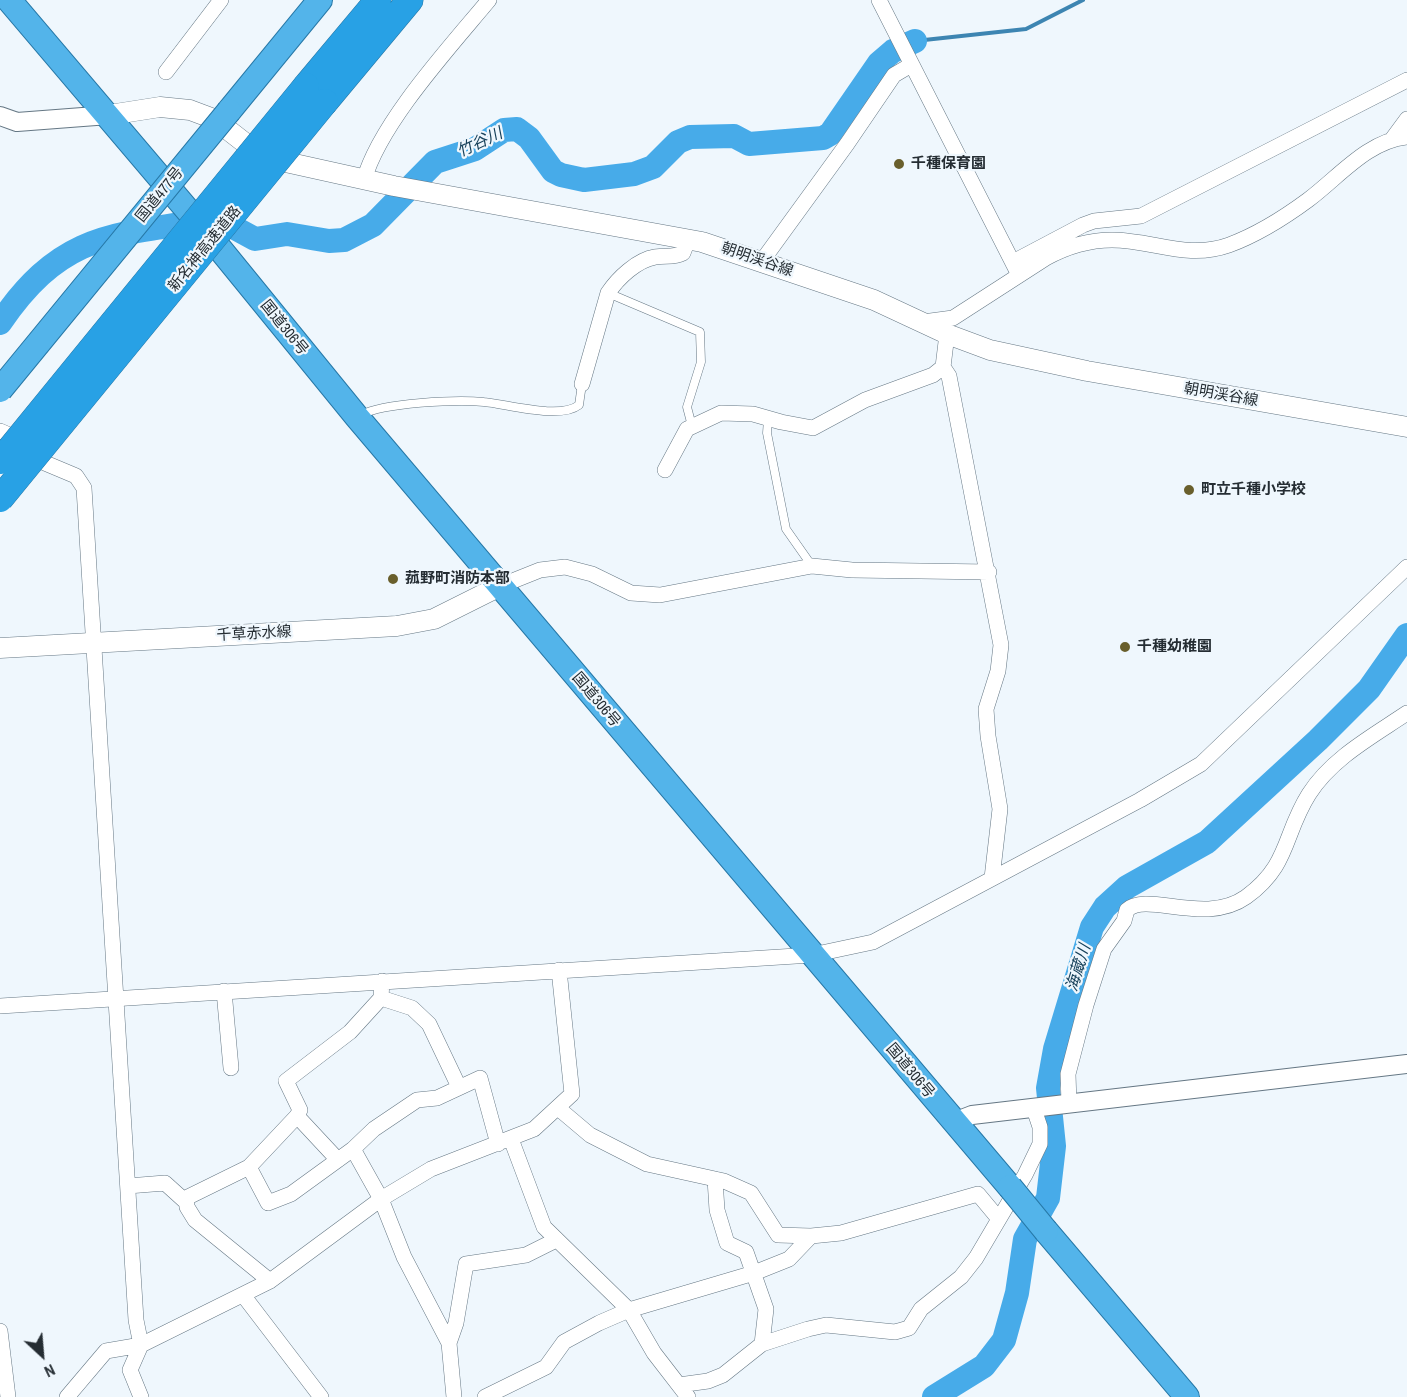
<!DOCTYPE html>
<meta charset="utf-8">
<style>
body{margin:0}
#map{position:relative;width:1407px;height:1397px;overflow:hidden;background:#eff7fd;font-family:"Archivo Narrow",sans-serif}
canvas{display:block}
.north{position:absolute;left:12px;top:1325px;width:60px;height:60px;-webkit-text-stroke:4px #eff7fd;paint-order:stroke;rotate:154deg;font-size:16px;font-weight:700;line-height:24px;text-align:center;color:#252d33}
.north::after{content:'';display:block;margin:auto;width:21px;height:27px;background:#252d33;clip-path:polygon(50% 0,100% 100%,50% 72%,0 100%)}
</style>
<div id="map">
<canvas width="1407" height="1397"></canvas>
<div class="north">N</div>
</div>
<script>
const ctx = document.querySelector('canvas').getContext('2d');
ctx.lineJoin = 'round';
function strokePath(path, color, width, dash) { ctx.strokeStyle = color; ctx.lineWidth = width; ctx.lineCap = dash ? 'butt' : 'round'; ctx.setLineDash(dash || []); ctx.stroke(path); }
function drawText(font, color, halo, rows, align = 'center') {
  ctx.font = font + ' "Archivo Narrow","Noto Sans JP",sans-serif'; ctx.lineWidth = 4.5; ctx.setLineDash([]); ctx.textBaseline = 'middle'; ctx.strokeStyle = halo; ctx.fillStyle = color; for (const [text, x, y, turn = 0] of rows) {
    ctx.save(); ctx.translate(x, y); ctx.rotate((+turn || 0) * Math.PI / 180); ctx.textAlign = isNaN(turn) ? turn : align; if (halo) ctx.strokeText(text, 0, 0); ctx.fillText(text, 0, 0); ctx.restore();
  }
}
strokePath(new Path2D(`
 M915 41 1026 29 1083 0`), '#3d85b2', 4);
strokePath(new Path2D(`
 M0 323C61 234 110 235 210 220L222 221 255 239 287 234 329 241 344 240 373 225 435 162 475 149 504 130 517 129 529 138 553 171 561 175 584 180 634 174 653 167 678 142 690 137 734 136 749 144 823 138 830 134 879 63 893 51 915 41
 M934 1397 984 1366 1004 1340 1017 1293 1025 1239 1048 1198 1054 1146 1048 1088 1055 1049 1092 927 1105 907 1127 887 1207 842 1318 740 1369 689 1407 635`), '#47abe9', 24);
const service = new Path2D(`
 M608 293 700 332 701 362 687 407 692 426
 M361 415C383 403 457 399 484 402 507 404 560 420 579 405L582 384
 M768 419 767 433 786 529 812 566`);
const minor = new Path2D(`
 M879 0 1017 271
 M166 72 221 0
 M1393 138 1407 119
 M364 180C380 123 450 47 489 0
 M762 261 847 144 894 75 911 65
 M1013 262 1083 225 1094 221 1141 216 1407 80
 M923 322 953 318 1046 258C1066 247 1089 240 1112 240 1153 240 1187 260 1229 245 1256 235 1285 217 1308 200 1339 177 1367 141 1407 137
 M947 334 943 367 949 376 1001 645 998 671 986 709 988 736 1000 809 992 878
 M582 384 608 293C618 278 637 260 655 257 666 255 673 258 683 253L688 240
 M0 431 21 440 45 463 76 476 84 488 136 1320 141 1345 130 1370 141 1397
 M665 470 687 429 721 413 753 414 781 422 813 428 865 400 933 375 943 367
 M500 586 540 570 565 567 592 574 631 593 660 595 812 566 852 570 989 572
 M224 991 231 1068
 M381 998 412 1008 429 1024 459 1087
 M0 1006 812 955 873 942 1140 800 1201 764 1407 567
 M1069 1104 1068 1074 1086 1005 1104 949 1124 921 1127 910C1147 891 1205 926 1246 897 1290 865 1283 835 1309 794 1332 758 1373 736 1407 713
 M558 1108 590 1135 647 1164 724 1181 751 1193 778 1235 811 1236
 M297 1116 338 1160
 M511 1139 544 1227 629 1310 654 1353 688 1397
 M249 1167 268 1203 291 1194 353 1149
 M715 1179 717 1210 727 1243 746 1252 766 1309 762 1344
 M128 1186 165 1183 186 1202
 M270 1281 195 1220 187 1207 186 1198 249 1167 297 1116 300 1110 286 1081 350 1032 381 998 382 981
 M243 1295 321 1397
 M0 1331 8 1397
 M449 1343 456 1323 466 1264 526 1255 556 1240
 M679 1385 708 1381 723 1375 762 1344 808 1329 826 1325 895 1332 909 1328 921 1309 961 1277 976 1258 1025 1175 1040 1144V1127L1034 1109
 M67 1397 106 1351 141 1345 270 1281 381 1199 431 1169 534 1129 572 1094 559 970
 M454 1397 449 1343 404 1257 381 1199 353 1149 374 1129 417 1100 437 1098 480 1078 498 1144
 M485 1397 546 1367 564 1342 599 1323 629 1310 754 1273 789 1259 811 1236 841 1233 978 1194 998 1218`);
const tertiary = new Path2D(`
 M0 116 17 122 109 115
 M954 1122 972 1115 1407 1064`);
const secondary = new Path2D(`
 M109 115 160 107 190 110 214 119 263 157 394 186 702 242 874 300 947 334 990 350 1087 371 1407 427
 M0 648 397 626 434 619 500 586`);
const trunk = new Path2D(`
 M9 0 207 233 357 417 1010 1187
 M229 111 320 0
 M1046 1231 1187 1397`);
const motorway = new Path2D(`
 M306 86 378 0
 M325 102 410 0`);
strokePath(service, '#657784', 9);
strokePath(minor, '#657784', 16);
strokePath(tertiary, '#657784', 20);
strokePath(secondary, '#657784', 21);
strokePath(trunk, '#2778a7', 26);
strokePath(motorway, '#2778a7', 27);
strokePath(service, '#fff', 8);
strokePath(minor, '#fff', 15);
strokePath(tertiary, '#fff', 18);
strokePath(secondary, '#fff', 20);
strokePath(trunk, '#53b4ea', 24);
strokePath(motorway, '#28a1e5', 26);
const trunkBridge = new Path2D(`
 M0 390 229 111
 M1010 1187 1046 1231`);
const motorwayBridge = new Path2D(`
 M0 461 306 86
 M0 499 325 102`);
strokePath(trunkBridge, '#2778a7', 26, []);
strokePath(motorwayBridge, '#2778a7', 27, []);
strokePath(trunkBridge, '#53b4ea', 24);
strokePath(motorwayBridge, '#28a1e5', 26);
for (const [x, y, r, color] of [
 [899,164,6,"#695f2c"],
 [1189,490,6,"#695f2c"],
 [393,579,6,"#695f2c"],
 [1125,647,6,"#695f2c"]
]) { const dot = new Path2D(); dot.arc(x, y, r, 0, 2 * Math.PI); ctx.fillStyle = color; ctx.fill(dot); strokePath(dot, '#eff7fd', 2); }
drawText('bold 15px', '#252d33', '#eff7fd', [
 ["千種保育園",911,164],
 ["町立千種小学校",1201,490],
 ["菰野町消防本部",405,579],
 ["千種幼稚園",1137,647]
], 'left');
drawText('15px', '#252d33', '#eff7fd', [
 ["国道477号",160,195,-51],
 ["新名神高速道路",205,249,-51],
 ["朝明渓谷線",757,260,19],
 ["国道306号",284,328,51],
 ["朝明渓谷線",1221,395,10],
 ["千草赤水線",254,634,-3],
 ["国道306号",596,700,50],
 ["国道306号",910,1071,50]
]);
drawText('italic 16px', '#17415a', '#eff7fd', [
 ["竹谷川",480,143,-25],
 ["海蔵川",1079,968,-73]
]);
</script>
